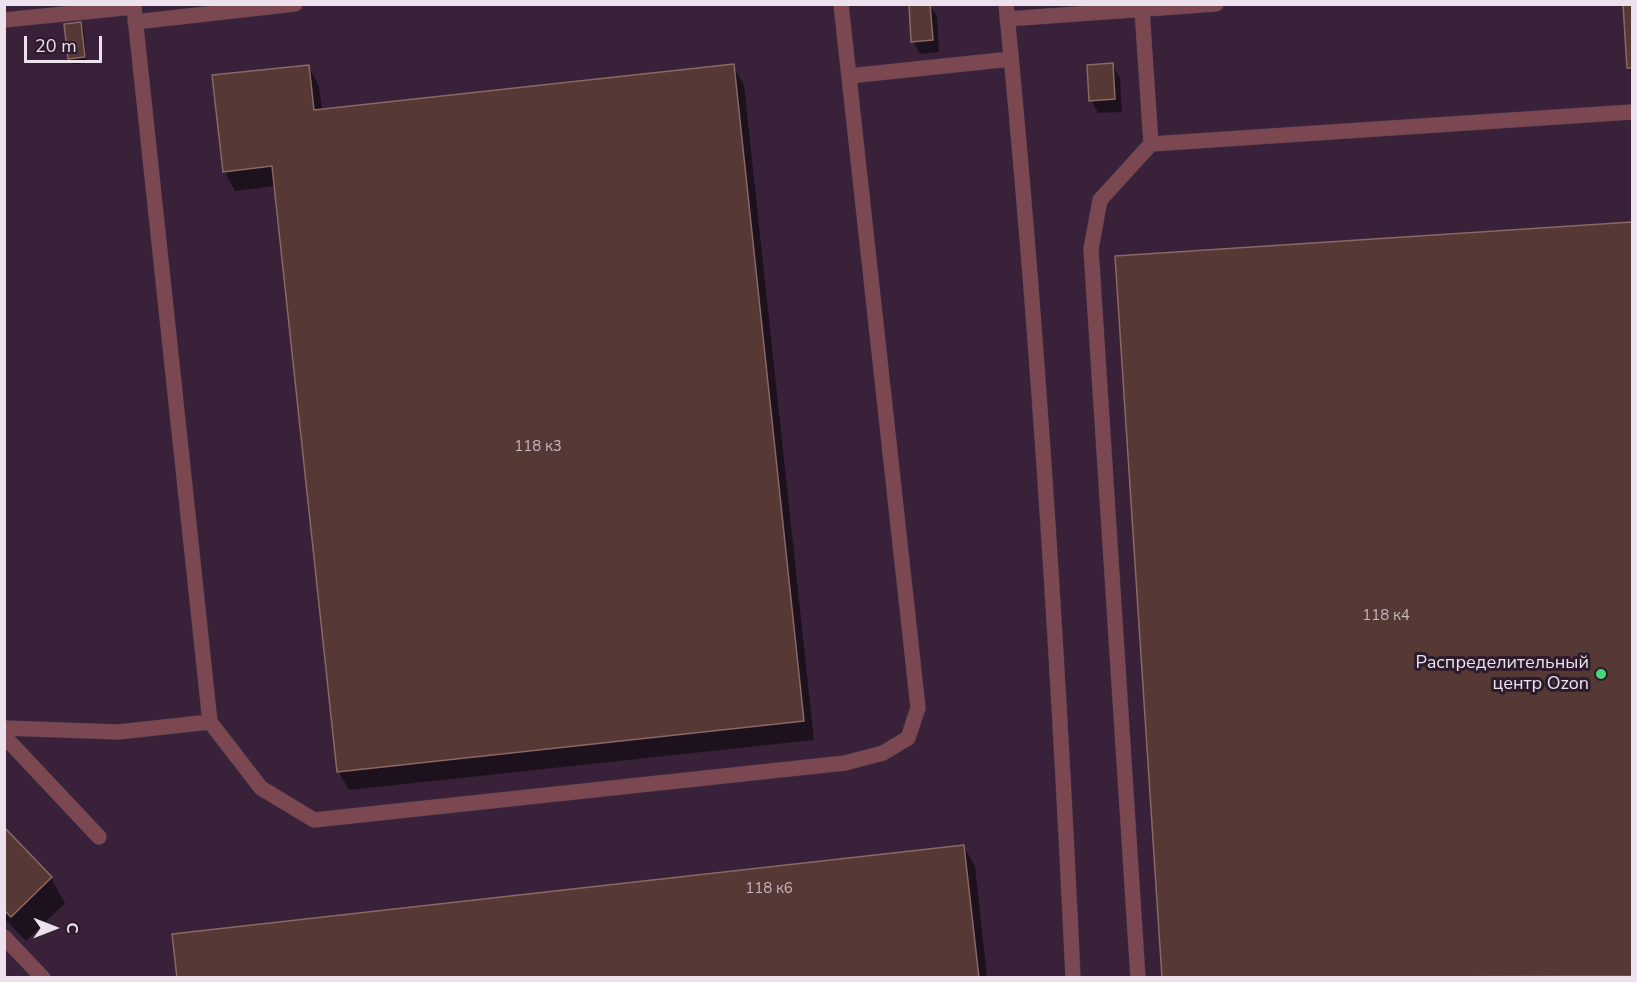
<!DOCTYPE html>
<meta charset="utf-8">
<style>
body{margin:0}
#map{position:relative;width:1637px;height:982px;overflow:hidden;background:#2c1a2d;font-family:"Nunito Sans",sans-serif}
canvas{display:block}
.frame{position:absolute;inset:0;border:6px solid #ede1ed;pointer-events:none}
.north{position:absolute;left:24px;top:898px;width:60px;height:60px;-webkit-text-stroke:4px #2c1a2d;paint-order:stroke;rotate:90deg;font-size:16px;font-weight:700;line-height:24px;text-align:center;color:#ede1ed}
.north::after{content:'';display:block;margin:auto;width:21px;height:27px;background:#ede1ed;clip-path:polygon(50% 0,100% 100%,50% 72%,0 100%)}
.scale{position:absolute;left:24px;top:36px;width:78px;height:27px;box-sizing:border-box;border:3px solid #ede1ed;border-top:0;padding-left:8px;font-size:18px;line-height:21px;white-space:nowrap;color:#ede1ed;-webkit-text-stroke:4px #2c1a2d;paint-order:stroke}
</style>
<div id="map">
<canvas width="1637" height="982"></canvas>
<div class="frame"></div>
<div class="north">С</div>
<div class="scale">20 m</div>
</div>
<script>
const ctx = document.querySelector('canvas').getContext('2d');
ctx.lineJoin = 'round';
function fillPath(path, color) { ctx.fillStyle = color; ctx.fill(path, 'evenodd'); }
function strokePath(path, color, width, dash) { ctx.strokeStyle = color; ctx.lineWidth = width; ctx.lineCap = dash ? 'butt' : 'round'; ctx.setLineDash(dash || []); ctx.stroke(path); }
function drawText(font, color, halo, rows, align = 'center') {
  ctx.font = font + ' "Nunito Sans",sans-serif'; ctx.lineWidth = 6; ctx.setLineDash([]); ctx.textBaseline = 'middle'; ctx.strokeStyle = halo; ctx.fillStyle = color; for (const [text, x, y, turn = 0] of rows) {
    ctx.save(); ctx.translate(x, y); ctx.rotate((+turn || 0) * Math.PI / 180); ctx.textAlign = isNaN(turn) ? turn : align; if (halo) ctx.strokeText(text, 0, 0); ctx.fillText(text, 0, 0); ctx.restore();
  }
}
fillPath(new Path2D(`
 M5 5H1632V977L5 978Z`), '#382139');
fillPath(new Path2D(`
 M929 4 937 17 939 52 920 54 913 41Z
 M1632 4V74L1629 68 1625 5Z
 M80 24 84 30 87 63 73 64 69 58Z
 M1112 65 1120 78 1122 112 1098 113 1091 100Z
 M308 66 319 86 322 110 733 66 744 85 814 740 349 790 338 771 275 186 235 191 224 171Z
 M1632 224V978H1163L1117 257Z
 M4 829 51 878 65 903 26 941 4 918Z
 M964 847 975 866 987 978H179Z`), '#0007');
const building = new Path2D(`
 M909 4H930L933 40 911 42Z
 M1623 4H1632V68H1627Z
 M81 22 85 57 68 59 64 24Z
 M1113 63 1115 99 1089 101 1087 65Z
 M734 64 804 721 337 772 272 166 223 172 212 75 309 65 314 110Z
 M1632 222V976L1162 978 1115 256Z
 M4 827 52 877 11 917 4 910Z
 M964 845 979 978H177L172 934Z`);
fillPath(building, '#563835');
strokePath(building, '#8a6865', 1.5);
const lane = new Path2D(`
 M1006 4C1038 328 1058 653 1073 978
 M1142 10 1151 144 1632 112
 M1007 19 1216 4
 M4 20 134 7 210 722 261 788 314 820 845 763 883 753 908 738 918 708 841 4
 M135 22 295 4
 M849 76 1011 59
 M4 728 118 732 210 722
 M4 736 99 837
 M4 937 43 978
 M1138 978 1091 249 1100 200 1151 144`);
strokePath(lane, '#473648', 16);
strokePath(lane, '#7b4852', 15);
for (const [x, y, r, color] of [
 [1601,674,6,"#45d77a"]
]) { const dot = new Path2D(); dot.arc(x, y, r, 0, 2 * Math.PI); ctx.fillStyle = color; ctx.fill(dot); strokePath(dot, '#2c1a2d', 2); }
drawText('15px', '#c7b7bf', null, [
 ["118 к3",538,447],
 ["118 к4",1386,616],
 ["118 к6",769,889]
]);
drawText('18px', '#ede1ed', '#2c1a2d', [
 ["Распределительный",1589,664],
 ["центр Ozon",1589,685]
], 'right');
</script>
